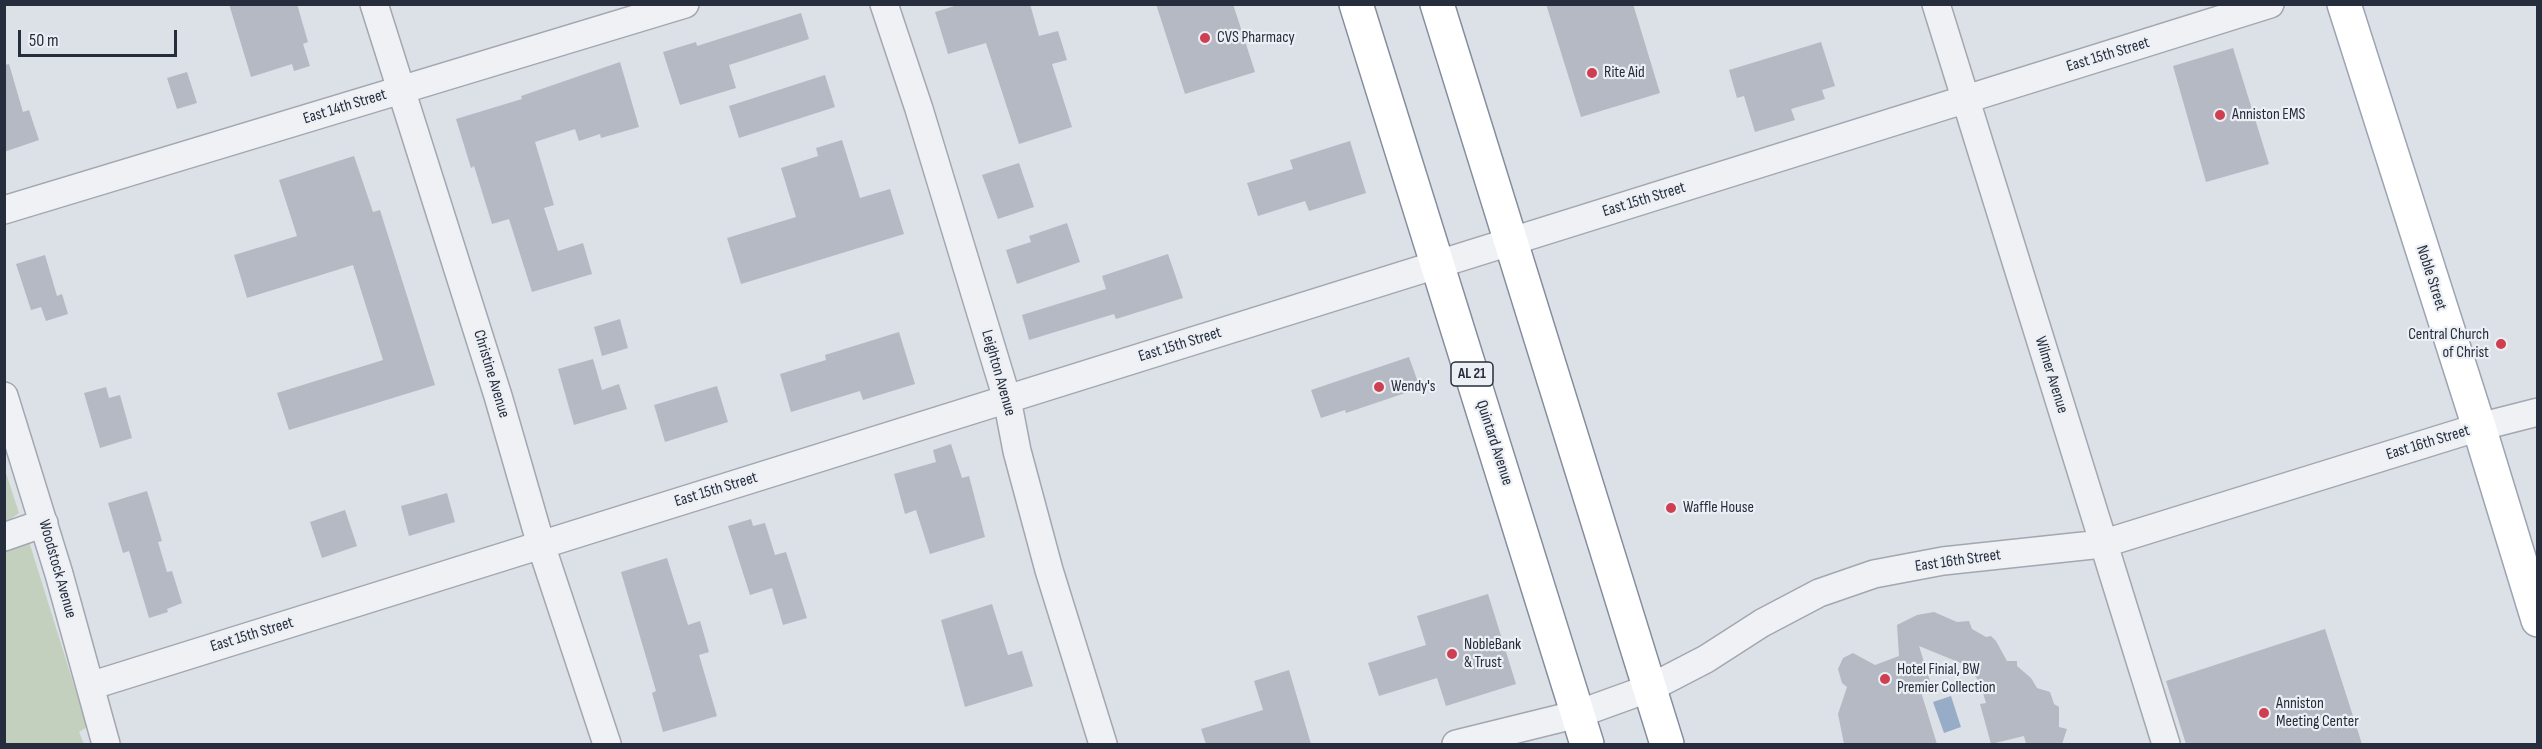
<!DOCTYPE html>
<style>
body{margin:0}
#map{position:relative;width:2542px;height:749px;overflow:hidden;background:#dce0e7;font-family:"Sofia Sans Condensed",sans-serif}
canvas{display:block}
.frame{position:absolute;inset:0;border:6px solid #262e3d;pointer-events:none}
.scale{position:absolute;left:18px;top:30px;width:159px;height:27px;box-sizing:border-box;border:3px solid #262e3d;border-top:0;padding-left:8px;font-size:18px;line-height:21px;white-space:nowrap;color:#262e3d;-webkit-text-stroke:4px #eceff4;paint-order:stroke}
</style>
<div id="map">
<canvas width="2542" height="749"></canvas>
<div class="frame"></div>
<div class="scale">50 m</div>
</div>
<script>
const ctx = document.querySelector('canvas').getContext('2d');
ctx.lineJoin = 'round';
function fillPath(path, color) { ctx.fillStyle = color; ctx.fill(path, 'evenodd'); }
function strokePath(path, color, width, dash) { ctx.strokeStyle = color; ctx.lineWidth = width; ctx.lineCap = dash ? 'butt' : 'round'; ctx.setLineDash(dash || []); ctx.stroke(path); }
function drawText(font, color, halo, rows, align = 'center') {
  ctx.font = font + ' "Sofia Sans Condensed",sans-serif'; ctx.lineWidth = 4.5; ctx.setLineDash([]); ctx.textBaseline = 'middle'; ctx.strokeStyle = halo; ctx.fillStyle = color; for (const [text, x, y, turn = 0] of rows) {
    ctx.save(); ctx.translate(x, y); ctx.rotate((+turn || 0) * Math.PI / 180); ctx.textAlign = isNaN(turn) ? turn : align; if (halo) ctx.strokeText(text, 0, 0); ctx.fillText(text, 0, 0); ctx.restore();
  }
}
fillPath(new Path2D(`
 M4 467 19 513 5 523H4Z
 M27 535 87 727 79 732 84 744H5L4 543Z`), '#c2d0bd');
fillPath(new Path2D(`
 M1951 696 1961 727 1944 733 1933 702Z`), '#97adc7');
fillPath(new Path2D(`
 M229 4H297L308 42 303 44 310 66 294 71 292 64 251 77Z
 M961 4H1030L1039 36 1058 31 1067 60 1052 64 1072 127 1019 144 986 43 948 54 935 12Z
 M1156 4H1233L1255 72 1185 94Z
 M1546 4H1633L1660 93 1581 117Z
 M801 13 809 39 729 65 736 88 680 105 663 52 696 42 697 46Z
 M1821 42 1835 86 1822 90 1825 99 1791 109 1795 120 1755 132 1744 96 1737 98 1729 70Z
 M2233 48 2269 164 2206 182 2173 66Z
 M620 62 639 127 601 138 600 134 579 141 575 129 535 142 554 205 544 208 558 251 583 243 592 274 532 292 509 219 492 224 474 166 471 168 456 119 522 99 521 96Z
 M9 64 23 112 29 110 39 140 4 152V65Z
 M187 72 197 103 177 109 167 78Z
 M825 75 835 107 739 138 729 106Z
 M842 140 860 198 890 189 904 234 741 284 727 238 796 217 781 168 818 156 816 148Z
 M1350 141 1366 193 1309 211 1305 201 1258 216 1247 183 1293 169 1290 160Z
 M354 156 373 212 380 210 435 385 289 430 277 393 383 360 353 265 247 298 234 255 297 236 279 180Z
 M1019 163 1034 207 998 219 982 175Z
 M1067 223 1080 262 1017 284 1006 250 1031 242 1029 236Z
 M1168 254 1183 298 1116 319 1114 314 1029 340 1022 315 1106 289 1102 276Z
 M45 255 57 296 62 294 68 314 46 321 41 307 31 310 16 264Z
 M620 319 628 348 602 356 594 327Z
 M899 332 915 384 863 400 860 391 791 412 780 374 826 360 825 355Z
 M1409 357 1420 388 1346 413 1345 410 1321 418 1311 390Z
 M593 359 602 390 619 384 627 409 574 425 558 369Z
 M717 386 728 422 665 442 654 405Z
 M106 387 109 398 120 395 132 438 100 448 84 393Z
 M951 444 962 478 969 476 985 537 930 554 916 510 905 514 894 474 936 462 933 450Z
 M147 491 162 541 158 542 167 572 172 571 182 603 167 609 168 612 149 618 129 551 123 553 108 503Z
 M447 493 455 522 409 536 401 506Z
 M345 510 357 546 322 558 310 522Z
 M751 519 753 526 765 523 775 555 786 552 807 618 783 625 772 588 750 595 728 526Z
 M667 558 688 625 700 621 709 652 699 655 717 716 663 732 652 693 656 691 621 572Z
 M1488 594 1516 684 1446 706 1437 678 1379 696 1368 663 1426 645 1417 616Z
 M992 604 1008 655 1022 651 1033 686 965 707 941 620Z
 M1934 612 1957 622 1969 621 1972 629 1986 637 1991 636 1996 641 2007 661H2017V666L2031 678 2037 688 2050 692 2054 704 2059 707V727L2067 729 2062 744H2026L2024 736 1991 744 1980 704 1986 703 1980 683 1968 666 1919 646 1930 681 1927 688 1921 692 1937 744H1844L1838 714 1847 687 1842 683 1838 669 1843 658 1853 653 1875 665 1899 656 1897 625 1917 615Z
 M2325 629 2362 744H2186L2166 681Z
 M1289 670 1311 744H1206L1201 729 1263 710 1254 681Z`), '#b4b9c3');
const minor = new Path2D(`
 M374 4 498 396 541 545 607 744
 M884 4 919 109 1007 399 1017 451 1049 570 1103 744
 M1936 4 2166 744
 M4 210 685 4
 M4 396 59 574 106 744
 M4 537 44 523
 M90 686 2270 4
 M1456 744 1578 714 1650 688 1706 659 1762 623 1819 593 1874 574 1943 561 2102 544 2479 427 2538 412`);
const major = new Path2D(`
 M2344 4 2479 427 2538 620`);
const highway = new Path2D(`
 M1356 4 1587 744
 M1437 4 1667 744`);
strokePath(minor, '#a2a7b1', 30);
strokePath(major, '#9ca4b2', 36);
strokePath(highway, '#848d9d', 36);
strokePath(minor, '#eff1f5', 27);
strokePath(major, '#fff', 33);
strokePath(highway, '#fff', 33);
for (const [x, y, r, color] of [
 [1205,38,6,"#ce3f51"],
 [1592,73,6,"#ce3f51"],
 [2220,115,6,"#ce3f51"],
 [2501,344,6,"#ce3f51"],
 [1379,387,6,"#ce3f51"],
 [1671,508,6,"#ce3f51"],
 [1452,654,6,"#ce3f51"],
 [1885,679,6,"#ce3f51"],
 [2264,713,6,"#ce3f51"]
]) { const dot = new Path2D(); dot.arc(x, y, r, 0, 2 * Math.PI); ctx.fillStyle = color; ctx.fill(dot); strokePath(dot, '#eceff4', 2); }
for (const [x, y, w] of [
 [1472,374,42]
]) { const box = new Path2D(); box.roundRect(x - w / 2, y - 12, w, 24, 4.5); ctx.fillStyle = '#eceff4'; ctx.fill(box); strokePath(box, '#262e3d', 1.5); }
drawText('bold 15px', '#262e3d', null, [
 ["AL 21",1472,374]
]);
drawText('16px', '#262e3d', '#eceff4', [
 ["CVS Pharmacy",1217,38],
 ["Rite Aid",1604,73],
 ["Anniston EMS",2232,115],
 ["Central Church",2489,335,"right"],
 ["of Christ",2489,353,"right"],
 ["Wendy's",1391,387],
 ["Waffle House",1683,508],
 ["NobleBank",1464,645],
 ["& Trust",1464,663],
 ["Hotel Finial, BW",1897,670],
 ["Premier Collection",1897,688],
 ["Anniston",2276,704],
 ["Meeting Center",2276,722]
], 'left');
drawText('16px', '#262e3d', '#eceff4', [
 ["East 15th Street",2108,55,-17],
 ["East 14th Street",345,107,-17],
 ["East 15th Street",1644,200,-17],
 ["Noble Street",2431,278,72],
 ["East 15th Street",1180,345,-17],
 ["Leighton Avenue",998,373,74],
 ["Christine Avenue",491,374,73],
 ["Wilmer Avenue",2051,375,73],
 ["Quintard Avenue",1494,443,72],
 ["East 16th Street",2428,443,-17],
 ["East 15th Street",716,490,-17],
 ["East 16th Street",1958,561,-8],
 ["Woodstock Avenue",57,569,74],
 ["East 15th Street",252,635,-17]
]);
</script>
